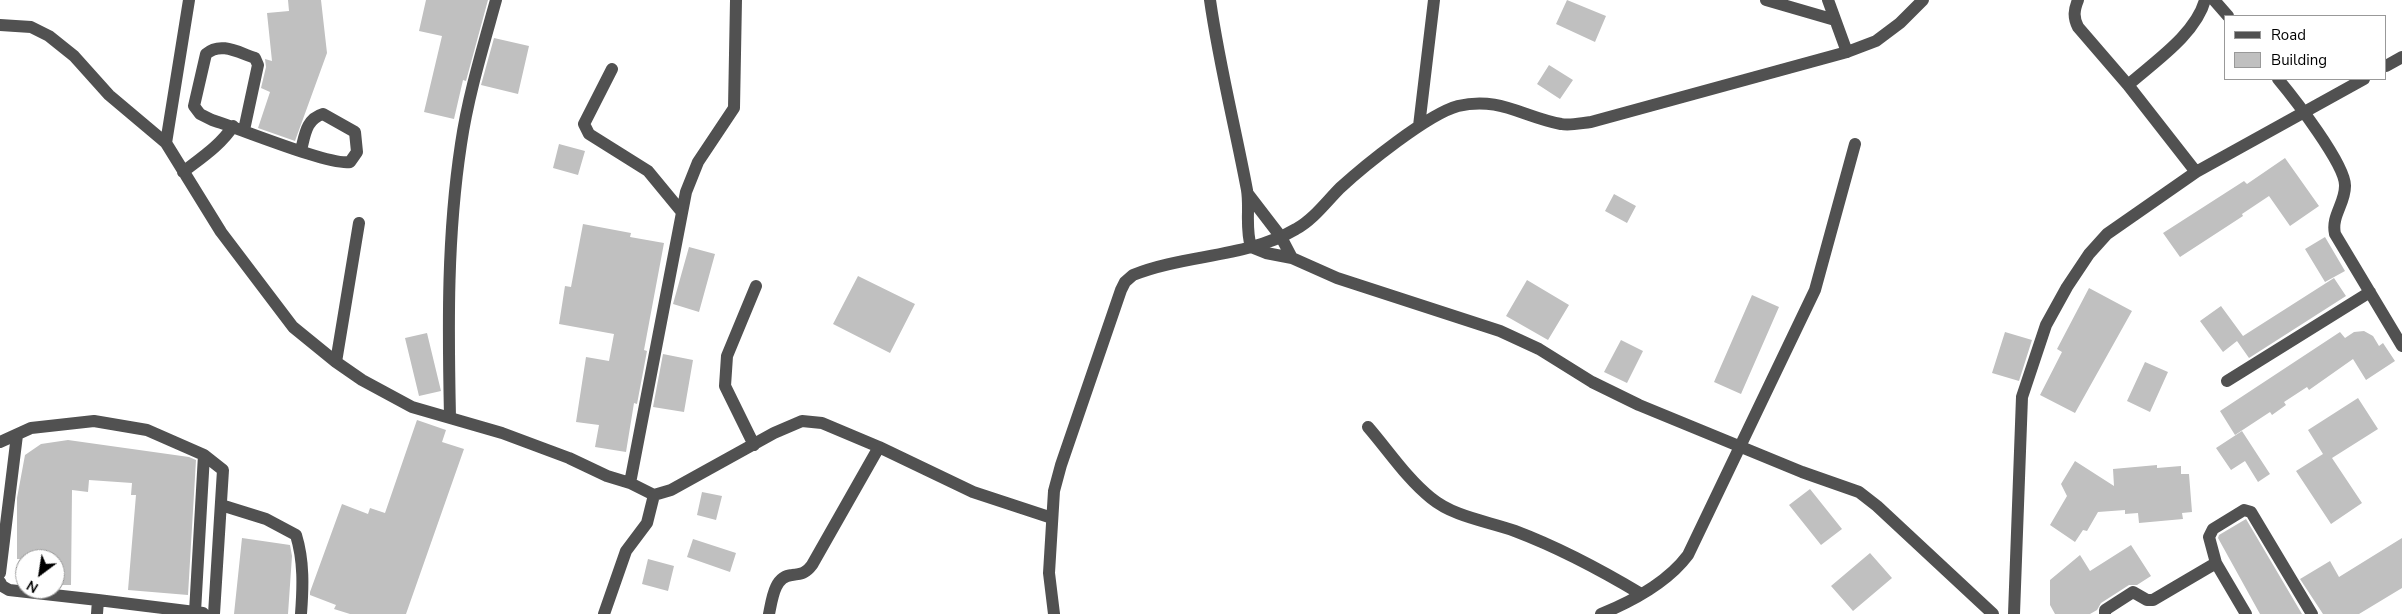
<!DOCTYPE html>
<style>
body{margin:0}
#map{position:relative;width:2402px;height:614px;overflow:hidden;background:#fff;font-family:"Nunito Sans",sans-serif}
canvas{display:block}
.legend{position:absolute;left:2224px;top:15px;width:162px;height:65px;box-sizing:border-box;background:#fff;border:1px solid #999;margin:0;padding:6px 9px;list-style:none;font-size:15px;color:#000}
.legend li{display:flex;align-items:center;gap:10px;height:25px}
.legend b{width:25px;border:1px solid #999}
.north{position:absolute;left:15px;top:549px;width:50px;height:50px;box-sizing:border-box;background:#fff;border:1px solid #999;border-radius:50%;rotate:211deg;font-size:14px;font-weight:700;line-height:20px;text-align:center;color:#000}
.north::after{content:'';display:block;margin:auto;width:18px;height:22px;background:#000;clip-path:polygon(50% 0,100% 100%,50% 72%,0 100%)}
</style>
<div id="map">
<canvas width="2402" height="614"></canvas>
<ul class="legend">
<li><b style="height:6px;background:#515151"></b>Road</li>
<li><b style="height:14px;background:#c0c0c0"></b>Building</li>
</ul>
<div class="north">N</div>
</div>
<script>
const ctx = document.querySelector('canvas').getContext('2d');
ctx.lineJoin = 'round';
function fillPath(path, color) { ctx.fillStyle = color; ctx.fill(path, 'evenodd'); }
function strokePath(path, color, width, dash) { ctx.strokeStyle = color; ctx.lineWidth = width; ctx.lineCap = dash ? 'butt' : 'round'; ctx.setLineDash(dash || []); ctx.stroke(path); }
fillPath(new Path2D(`
 M288 0H321L327 53 295 141 258 128 270 92 261 88 266 67 265 59 272 61 267 13 289 11Z
 M426 0H488L466 81 463 80 454 119 424 112 442 36 419 31Z
 M1567 0 1606 16 1595 42 1556 24Z
 M494 38 529 46 518 94 481 85Z
 M1549 65 1573 80 1560 99 1537 84Z
 M559 144 585 151 578 175 553 168Z
 M2285 158 2319 206 2290 226 2269 196 2242 214 2243 216 2180 257 2163 233 2244 181 2247 184Z
 M1614 194 1636 206 1627 223 1605 211Z
 M583 224 631 233 630 237 664 243 644 350 647 351 637 404 634 403 626 452 595 447 599 425 576 422 586 357 609 361 614 334 559 324 565 286 571 287Z
 M2325 237 2345 271 2325 282 2305 249Z
 M689 247 715 254 699 312 673 304Z
 M858 276 915 304 890 353 833 324Z
 M2334 278 2346 296 2249 358 2237 341 2223 352 2200 321 2221 306 2243 336Z
 M1527 280 1569 305 1548 340 1506 316Z
 M2089 288 2132 311 2075 413 2040 395 2062 352 2057 349Z
 M1752 295 1779 307 1741 394 1714 382Z
 M2364 331 2373 336 2379 346 2383 343 2395 361 2366 380 2353 359 2309 390 2307 387 2284 402 2286 405 2272 415 2270 412 2235 435 2220 411 2340 332 2345 338 2354 332Z
 M2005 332 2032 340 2019 381 1992 373Z
 M427 333 441 391 419 396 405 338Z
 M1621 340 1643 351 1627 383 1604 372Z
 M663 354 693 360 684 412 653 407Z
 M2145 362 2168 372 2150 412 2127 401Z
 M2358 398 2378 429 2332 458 2362 503 2331 524 2296 471 2323 454 2308 430Z
 M417 420 446 430 442 442 464 449 406 614H350L334 609 336 605 310 595V592L342 504 368 514 370 508 385 513Z
 M2242 431 2270 474 2258 482 2245 461 2231 470 2216 448Z
 M68 440 189 457 196 460 188 595 128 590 136 495H131L132 483 89 480 88 492 72 490 71 585H55V559H17V498L25 455 41 444Z
 M2075 461 2114 486 2113 469 2157 465V468L2181 466V474H2189L2192 512 2182 513 2183 519 2139 523 2138 513 2125 514V510L2098 512 2087 531 2083 530 2075 542 2050 525 2067 496 2061 484Z
 M1810 489 1842 529 1821 545 1789 505Z
 M702 492 722 496 716 520 697 515Z
 M2246 519 2302 614H2260L2218 538 2219 535Z
 M242 538 290 545 292 556 288 614H234Z
 M2402 538V588L2359 614H2323L2300 579 2330 561 2339 577Z
 M693 539 736 553 730 572 687 557Z
 M2131 545 2151 576 2137 585H2129L2101 603 2097 610 2090 614H2055L2050 605V580L2080 555 2090 571Z
 M1870 553 1892 578 1853 611 1831 586Z
 M648 559 674 566 668 591 642 584Z`), '#c0c0c0');
strokePath(new Path2D(`
 M189 0 166 143 221 232 293 327 336 362 362 380 412 407 502 433 569 458 607 476 630 483 654 495 671 490 774 433 802 421 822 423 879 447 973 492 1052 518
 M1210 0C1219 64 1235 126 1247 190 1250 209 1245 227 1251 247L1266 253 1292 258 1337 278 1500 331 1539 349 1592 382 1639 405 1802 472 1859 492 1877 506 1993 614
 M1766 0 1835 20
 M1828 0 1847 52
 M2078 0C2074 10 2073 17 2078 27L2128 85 2196 172
 M2214 0 2228 16
 M0 25 31 27 49 36 74 56 109 95 166 143
 M2386 66 2402 57
 M612 69 584 124 589 134 648 171 681 211
 M2278 79C2293 97 2346 165 2345 186 2345 204 2331 216 2335 234L2402 346
 M2128 85C2154 62 2196 34 2205 0
 M1419 126 1434 0
 M244 130 258 65 255 58C239 53 221 41 206 54L194 106 200 114 212 120C239 128 330 166 350 162L357 152 355 132 323 114C306 119 305 135 301 150
 M183 172C201 158 221 145 233 126
 M1248 194 1281 237 1292 258
 M336 362 359 223
 M2227 381 2370 292
 M450 417C448 325 447 236 461 144 468 96 483 47 496 0
 M1368 427C1388 450 1407 479 1431 498 1454 517 1487 521 1515 531 1560 548 1601 570 1641 594
 M0 442 31 428 94 421 147 430 204 455 195 612
 M754 445 725 386 727 356 756 286
 M204 455 223 470 214 614
 M630 483 686 192 698 162 734 108 736 0
 M221 505 266 519 296 535C304 561 303 587 301 614
 M0 573 17 435
 M0 582 2 586 9 590 98 600 97 614
 M98 600 203 613
 M604 614 626 551 647 523 654 495
 M769 614C772 600 774 576 792 575 802 574 806 573 812 565L879 447
 M1054 614 1049 573 1054 491 1061 465 1121 290 1125 282 1133 275C1185 254 1247 258 1296 229 1313 220 1327 201 1340 188 1364 166 1428 114 1458 106 1499 96 1523 117 1561 124 1570 126 1581 123 1591 122L1847 52 1876 41 1900 23 1923 0
 M1601 614C1633 601 1667 583 1688 555L1815 290 1855 144
 M2014 614 2022 397 2046 325 2067 287 2089 254 2107 234 2196 172 2364 79
 M2105 614V610L2133 592 2147 600H2153L2216 563
 M2246 614 2216 563 2209 537 2213 529 2244 510 2251 512 2312 614`), '#515151', 12);
</script>
